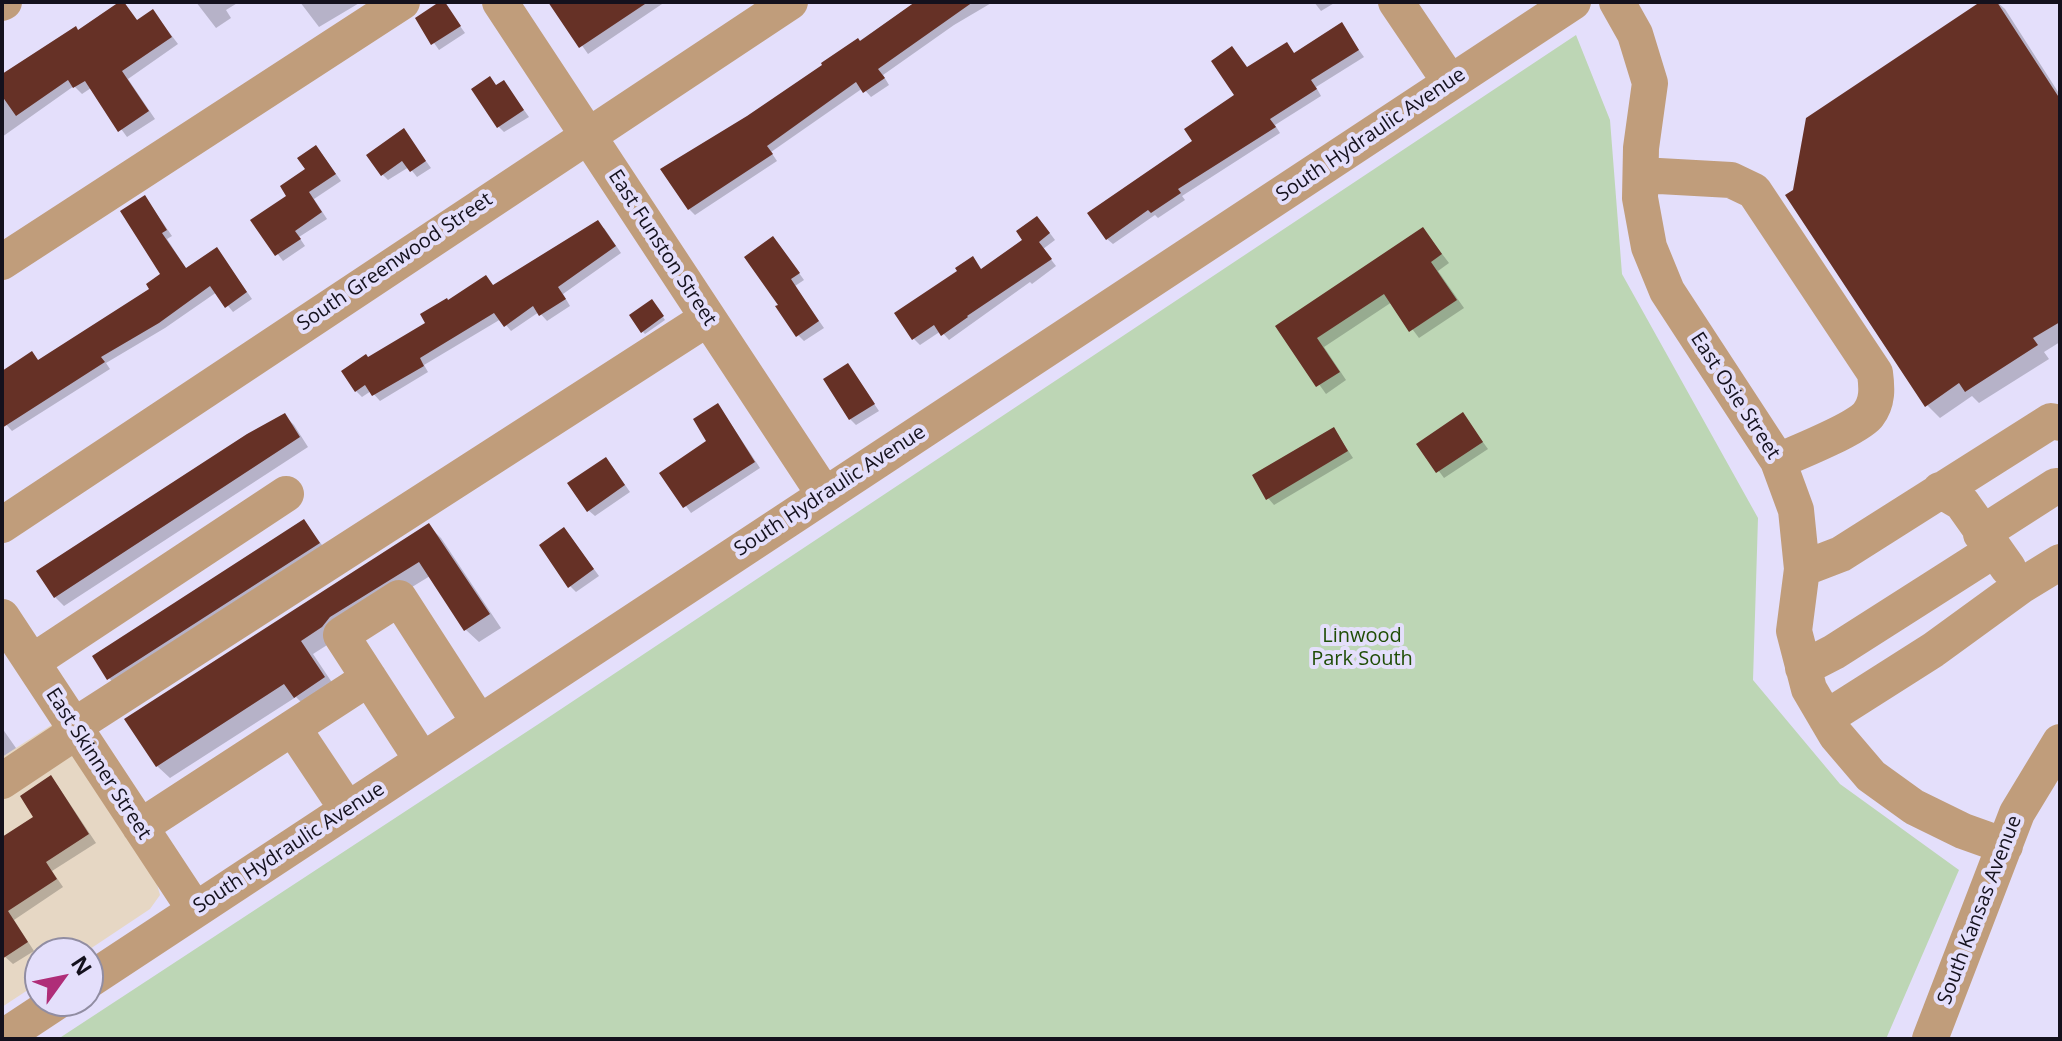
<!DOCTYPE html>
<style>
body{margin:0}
#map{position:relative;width:2062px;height:1041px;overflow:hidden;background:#e4dffb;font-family:"Open Sans",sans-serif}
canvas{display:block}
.frame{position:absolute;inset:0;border:4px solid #14111d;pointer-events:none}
.north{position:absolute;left:24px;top:937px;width:80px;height:80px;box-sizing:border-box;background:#e4dffb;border:2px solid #918da2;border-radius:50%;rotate:57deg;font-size:22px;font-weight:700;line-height:32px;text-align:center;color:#14111d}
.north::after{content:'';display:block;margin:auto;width:28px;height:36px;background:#af2d78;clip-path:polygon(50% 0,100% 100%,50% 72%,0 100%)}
</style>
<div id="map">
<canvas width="2062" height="1041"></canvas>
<div class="frame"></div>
<div class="north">N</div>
</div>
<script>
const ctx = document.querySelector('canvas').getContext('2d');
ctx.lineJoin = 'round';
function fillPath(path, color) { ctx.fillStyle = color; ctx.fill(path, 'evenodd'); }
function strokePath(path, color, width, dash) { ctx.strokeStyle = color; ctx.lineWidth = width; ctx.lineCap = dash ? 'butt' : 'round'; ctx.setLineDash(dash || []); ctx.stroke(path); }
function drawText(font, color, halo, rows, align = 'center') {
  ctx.font = font + ' "Open Sans",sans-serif'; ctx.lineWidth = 8; ctx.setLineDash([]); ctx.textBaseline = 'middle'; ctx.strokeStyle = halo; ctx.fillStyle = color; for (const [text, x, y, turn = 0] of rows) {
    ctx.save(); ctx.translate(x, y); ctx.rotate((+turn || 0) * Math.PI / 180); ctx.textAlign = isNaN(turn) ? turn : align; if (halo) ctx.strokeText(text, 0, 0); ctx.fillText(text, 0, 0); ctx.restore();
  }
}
fillPath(new Path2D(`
 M53 724 155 877 160 895 150 909 84 953H40V982L2 1007V757Z`), '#e6d7c4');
fillPath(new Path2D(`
 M1576 35 1610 120 1622 274 1758 518 1753 680 1840 784 1959 870 1886 1039H58L537 725Z`), '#bdd6b5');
fillPath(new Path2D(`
 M122 2 138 22 153 11 178 44 128 79 155 119 127 137 91 88 82 94 74 86 2 137V77L79 32Z
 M196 2H239L226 10 231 18 216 28Z
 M300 2H361L319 27Z
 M443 2 465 33 439 50 417 19Z
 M551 2H665L588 54Z
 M916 2H993L954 25 883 75 889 85 871 97 863 88 771 152 777 161 695 215 689 209 748 118Z
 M1314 2H1336L1321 11Z
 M1984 2H1997L2005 9 2060 95V342L2044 352 2049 359 1979 403 1972 396 1940 418 1927 405Z
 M1341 25 1364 57 1316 87 1321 96 1275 125 1280 133 1182 196 1185 200 1158 218 1155 215 1113 244 1107 239 1237 95 1248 69 1295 54Z
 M504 82 529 117 504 132 498 126 497 87Z
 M404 131 431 168 417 177 409 167 388 180 382 174Z
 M322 154 341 181 314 199 327 219 299 237 305 246 283 261 253 221 289 196Z
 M145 197 172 236 167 239 187 270 222 256 252 299 233 312 217 292 165 328 106 363 110 369 12 431 2 420V374L39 361 152 289 163 275Z
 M1043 224 1055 240 1043 249 1056 266 1032 284 1030 282 949 340 941 331 920 345 914 339 897 314 960 271 972 259 982 271Z
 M604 228 621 253 563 294 570 306 547 321 539 312 511 331 501 319 424 365 428 372 380 401 371 391 362 397 356 391 368 359 428 324 449 303 494 286Z
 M1423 229 1449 263 1438 271 1464 308 1419 338 1392 302 1324 347 1346 380 1326 394 1278 327Z
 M779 245 804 280 795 286 824 328 804 341 798 335Z
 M654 304 665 320 645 334 643 332Z
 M848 365 879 411 856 425 850 419Z
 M723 412 760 468 691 513 662 473 709 442Z
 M1463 415 1488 449 1444 478 1419 444Z
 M285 416 294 425 308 447 64 606 55 597 39 572Z
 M1334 429 1353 458 1274 505 1268 498Z
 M612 466 630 492 595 516 588 510Z
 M304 521 328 553 118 688 109 678Z
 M428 525 441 538 501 628 479 642 466 630 430 576 342 630 335 640 313 654 337 690 308 709 296 697 170 778 157 766Z
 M570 536 599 576 576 592 570 586Z
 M2 728 16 748 2 757Z
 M50 778 58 786 96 843 52 871 63 887 14 920 34 951 13 964 2 954V840L36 817Z`), '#0003');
fillPath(new Path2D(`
 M119 2H124L137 20 153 9 172 37 122 71 149 111 118 132 85 81 73 88 68 80 16 116 2 96V74L76 26 78 30Z
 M439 2H445L461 26 431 45 415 18Z
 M548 2H648L579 48Z
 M915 2H973L878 69 885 78 863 93 856 82 767 146 773 154 688 210 660 169 747 116 822 65 821 63 858 38 860 41Z
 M1980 2H1997L2060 99V322L2033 338 2038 345 1965 392 1959 383 1925 407 1785 195 1793 190 1806 118Z
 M1342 22 1359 50 1311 80 1317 89 1270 119 1276 127 1178 189 1181 193 1151 213 1148 210 1106 240 1087 213 1192 141 1184 129 1234 95 1211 61 1232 46 1247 67 1287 42 1294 53Z
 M490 76 496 85 504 80 524 110 497 128 471 89Z
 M404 128 426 161 410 172 402 161 381 176 366 155Z
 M316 145 336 174 309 192 322 212 295 231 301 239 275 256 250 220 286 196 280 186 305 169 297 158Z
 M145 195 167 230 162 233 186 268 217 247 247 292 225 308 210 286 159 323 101 357 105 362 2 428V371L32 351 38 360 149 289 146 284 160 274 120 211Z
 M1037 216 1050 233 1039 242 1052 259 967 316 968 317 941 336 934 325 912 340 894 313 957 271 955 268 973 256 981 269 1022 240 1016 231Z
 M598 220 616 246 558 287 566 299 539 316 533 306 504 327 494 313 420 358 424 366 372 396 365 385 355 392 341 371 366 354 368 357 425 323 420 314 447 298 448 300 486 275 493 285Z
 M1423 227 1442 254 1431 262 1457 300 1409 332 1384 294 1317 338 1340 372 1316 387 1275 326Z
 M773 236 800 273 791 279 819 321 796 337 775 306 778 305 744 257Z
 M652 299 664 316 641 333 629 315Z
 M848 363 875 404 849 420 823 379Z
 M718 403 755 462 683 508 659 473 706 441 693 419Z
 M1463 412 1483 442 1436 473 1416 444Z
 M285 413 300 437 54 598 36 571 247 434Z
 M1334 427 1348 451 1266 500 1252 475Z
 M606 457 625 485 587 512 567 483Z
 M304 519 320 543 107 680 92 656Z
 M429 523 490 614 464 631 419 562 330 617 322 627 301 641 325 677 294 698 284 684 156 767 124 719Z
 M564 527 594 569 568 588 539 545Z
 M51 775 89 834 46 862 57 879 8 911 28 942 2 959V837L33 817 20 796Z`), '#663126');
strokePath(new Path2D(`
 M500 2 824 494
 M1396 2 1450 82
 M1617 2 1635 34 1650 83 1641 148 1640 198 1649 247 1667 291 1778 461 1796 510 1802 569 1794 631 1809 689 1836 735 1871 776 1914 807 1963 831 2005 846
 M2 3 4 2
 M1641 175 1731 180 1754 191 1875 373C1877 388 1878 402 1868 415 1856 429 1797 453 1778 461
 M2 262 402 2
 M1940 490 1962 503 2008 568
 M2 525 790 2
 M1981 534 2056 486H2060
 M1802 569 1841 554 2051 421 2060 423
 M2 617 195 910
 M32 662 286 494
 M1803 668 1834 652 1994 550
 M1826 718 1933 650 2021 586 2060 562
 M74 726 708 318
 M293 728 347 809
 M422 760 341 635 399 598 479 722
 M2 781 77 731
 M140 827 369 678
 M88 981 1573 2
 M2 1038 58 1001
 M1930 1039 2017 813 2060 742`), '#c09d7b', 36);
drawText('20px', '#14111d', '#e4dffb', [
 ["South Hydraulic Avenue",1371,135,-34],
 ["East Funston Street",662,248,57],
 ["South Greenwood Street",395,262,-34],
 ["East Osie Street",1735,396,57],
 ["South Hydraulic Avenue",830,491,-33],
 ["East Skinner Street",98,764,57],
 ["South Hydraulic Avenue",289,848,-33],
 ["South Kansas Avenue",1980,910,-69]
]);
drawText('20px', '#1f4d06', '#e4dffb', [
 ["Linwood",1362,636],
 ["Park South",1362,659]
]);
</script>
